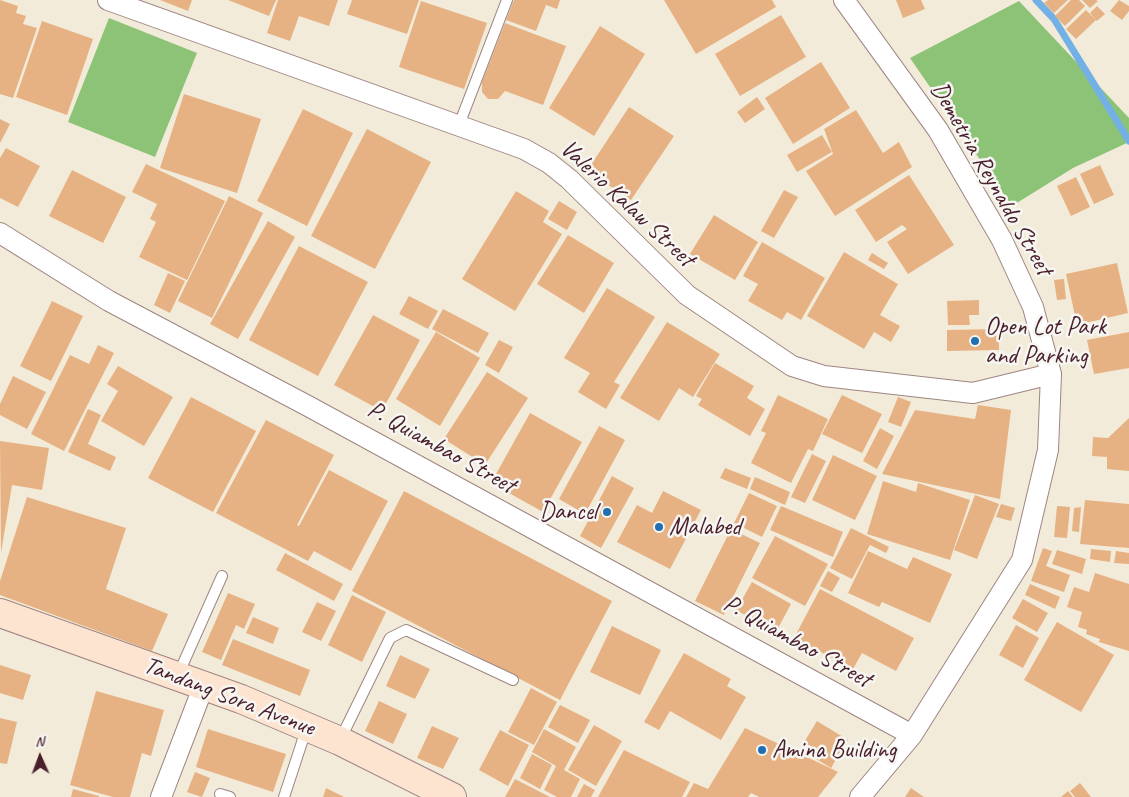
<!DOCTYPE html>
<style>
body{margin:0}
#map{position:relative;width:1129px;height:797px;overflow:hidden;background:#f3ebd9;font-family:Caveat,sans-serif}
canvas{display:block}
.north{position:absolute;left:15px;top:732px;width:50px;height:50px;-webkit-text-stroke:4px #f6f6f2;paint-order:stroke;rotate:358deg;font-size:14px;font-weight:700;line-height:20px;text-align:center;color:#4a1f2b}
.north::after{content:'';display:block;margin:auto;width:18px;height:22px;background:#4a1f2b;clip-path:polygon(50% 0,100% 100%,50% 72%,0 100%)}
</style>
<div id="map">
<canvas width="1129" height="797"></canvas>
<div class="north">N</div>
</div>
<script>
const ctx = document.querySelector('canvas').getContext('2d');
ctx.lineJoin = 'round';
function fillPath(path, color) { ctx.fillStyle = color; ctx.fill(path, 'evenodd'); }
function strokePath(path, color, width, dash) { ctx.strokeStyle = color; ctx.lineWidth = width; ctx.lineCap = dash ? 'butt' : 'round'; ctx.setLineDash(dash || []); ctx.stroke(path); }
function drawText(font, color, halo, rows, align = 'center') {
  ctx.font = font + ' Caveat,sans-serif'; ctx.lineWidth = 5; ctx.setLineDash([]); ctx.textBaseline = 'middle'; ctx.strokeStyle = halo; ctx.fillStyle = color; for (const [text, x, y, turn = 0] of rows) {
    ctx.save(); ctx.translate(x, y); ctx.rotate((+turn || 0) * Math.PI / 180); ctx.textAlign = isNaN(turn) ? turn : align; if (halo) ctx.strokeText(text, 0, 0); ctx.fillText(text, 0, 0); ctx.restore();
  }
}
fillPath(new Path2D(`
 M1019 1 1129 118V142L1073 168 1012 206 910 58Z
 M109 18 197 53 155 157 68 122Z`), '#8dc376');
strokePath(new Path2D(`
 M1036 0 1054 19 1129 141`), '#72b0e5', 7);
fillPath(new Path2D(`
 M0 0 18 6 16 13 26 16 23 24 37 28 13 98 0 94Z
 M160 0H192L188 11Z
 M228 0H276L269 16Z
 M278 0H338L329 26 299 16 290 41 267 33Z
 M352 0H419L407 34 347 14Z
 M514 0H560L557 9 546 5 536 31 506 20Z
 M664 0H772L776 7 696 54Z
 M896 0H921L925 9 903 18Z
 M1048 0H1068L1054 13 1044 3Z
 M1071 0H1079L1085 6 1065 26 1055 16Z
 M1082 0H1096L1098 1 1090 8Z
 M1119 0 1129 6V11L1122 20 1110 11Z
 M421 1 487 23 464 89 399 67Z
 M1097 6 1105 14 1097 21 1090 13Z
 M1086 10 1096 20 1076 39 1066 29Z
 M781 15 806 57 740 96 715 54Z
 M42 21 93 39 67 115 16 97Z
 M505 23 566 46 543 105 505 91 498 99H488L482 92V82Z
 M600 26 645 54 594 136 549 108Z
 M821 62 850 108 793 144 765 98Z
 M184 94 261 119 237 193 160 168Z
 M757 97 765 109 745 123 737 112Z
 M629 107 674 136 631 200 587 171Z
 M303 109 353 133 307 226 257 201Z
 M856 110 883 153 899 142 912 167 835 216 806 171 833 154 824 129Z
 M0 119 10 124 0 143Z
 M367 129 431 162 375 269 311 236Z
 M822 135 832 152 797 172 787 155Z
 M6 148 40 166 18 207 0 198V158Z
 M146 164 225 201 187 280 139 257 156 222 150 219 157 204 132 192Z
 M1100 165 1114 195 1094 204 1080 174Z
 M72 170 126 197 103 243 49 216Z
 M909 175 954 245 908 274 887 242 907 229 902 225 876 242 855 210Z
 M1076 177 1090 207 1071 216 1057 186Z
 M784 190 798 197 774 238 761 231Z
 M516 191 549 211 543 222 562 234 515 311 462 279Z
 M229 196 263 213 212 318 178 301Z
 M559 201 577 212 567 230 548 219Z
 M714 215 758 242 735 280 690 254Z
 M268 221 295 237 238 339 210 324Z
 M568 235 614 263 584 313 537 284Z
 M762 242 825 278 801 320 787 312 782 320 748 301 758 284 743 276Z
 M299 246 368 282 318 376 249 340Z
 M844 252 898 284 880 315 900 326 891 342 874 332 864 349 807 316Z
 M872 253 888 263 884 269 868 260Z
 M1117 263 1128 313 1077 325 1066 274Z
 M168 273 185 281 170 313 154 305Z
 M1064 279 1066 299 1057 300 1054 280Z
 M607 288 655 317 614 382 620 385 606 409 578 392 590 373 564 358Z
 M409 296 438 311 428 329 399 314Z
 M979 300V315H969L970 325H948L947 301Z
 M52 301 83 316 51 381 20 366Z
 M443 309 489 333 478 353 432 329Z
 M373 315 420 340 382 411 334 385Z
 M667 322 720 354 693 397 679 388 659 421 620 398Z
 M999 329V350L947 351V330Z
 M436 332 480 358 440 426 396 399Z
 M1129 332V368L1094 374 1087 340Z
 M499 340 513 347 499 373 485 365Z
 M98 345 114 353 64 451 31 434 70 355 89 364Z
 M715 363 754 386 747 398 765 409 750 436 698 405 702 399 696 396Z
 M118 366 173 397 144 446 101 421 118 391 107 384Z
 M487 372 528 398 485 465 444 439Z
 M13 376 46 392 27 429 0 415V404Z
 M778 395 828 419 813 451 808 449 791 483 751 463 766 433 761 431Z
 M842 395 882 414 862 453 822 434Z
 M191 397 256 431 213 512 148 478Z
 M898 397 911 402 901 427 888 422Z
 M978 405 1011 410 1000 499 882 474 915 410 975 419Z
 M88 409 101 415 88 444 116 457 110 471 68 452Z
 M530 413 582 442 543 512 491 483Z
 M1129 418V471L1107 469V457L1092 456 1093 437 1108 438Z
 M266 420 334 455 297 525 299 526 329 470 388 501 351 571 314 551 308 561 216 513Z
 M599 426 625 440 585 514 559 499Z
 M880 428 894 436 877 469 863 461Z
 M0 441 49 448 42 490 12 485 1 553Z
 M812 454 826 461 805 503 791 497Z
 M833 455 877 476 855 520 812 500Z
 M725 468 751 478 747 489 720 478Z
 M612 476 634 488 601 548 580 536Z
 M755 477 790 492 785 505 750 489Z
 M883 481 916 492 918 483 970 500 950 560 867 534Z
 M404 491 612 601 560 700 352 591Z
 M663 491 701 510 670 569 617 542 637 505 652 513Z
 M749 493 777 506 762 537 734 523Z
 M975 495 999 504 977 559 954 550Z
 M27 497 126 528 106 589 168 614 152 651 0 595V581Z
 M1085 500 1129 504V548L1080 544Z
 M1001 504 1015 508 1011 521 996 517Z
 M781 506 843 532 833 557 770 530Z
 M1057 506 1070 507 1067 538 1054 537Z
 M1081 507 1079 532 1072 531 1074 508Z
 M851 528 889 547 886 553 870 545 852 579 830 568Z
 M731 529 760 543 724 615 695 601Z
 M775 536 828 564 805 606 752 578Z
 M1043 548 1052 551 1046 566 1070 575 1064 592 1031 581Z
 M1091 549 1111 551 1110 562 1090 559Z
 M1057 550 1086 559 1082 574 1052 564Z
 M868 551 907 569 913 557 952 574 930 623 882 602 879 607 848 593Z
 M1116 551 1129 553V564L1114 563Z
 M285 553 343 584 334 601 276 570Z
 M828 571 840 578 832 592 820 586Z
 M1095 573 1129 584V651L1099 642 1100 639 1086 634 1087 630 1078 627 1082 612 1067 607 1074 587 1089 592Z
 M752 582 791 604 776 632 736 610Z
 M1030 584 1060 597 1055 609 1025 595Z
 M820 589 914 638 896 671 862 653 853 669 794 638Z
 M228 593 255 604 244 629 236 625 221 660 202 652Z
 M352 595 386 612 362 662 328 645Z
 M1023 599 1048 613 1037 632 1012 618Z
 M317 602 336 611 321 641 302 632Z
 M253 617 279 628 273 644 246 633Z
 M1057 622 1114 655 1081 712 1024 680Z
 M1016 625 1039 638 1023 668 999 655Z
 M612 626 661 650 640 695 590 672Z
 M233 639 310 670 300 696 222 665Z
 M684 653 731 679 727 686 746 697 721 740 670 711 659 730 644 722Z
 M400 655 430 669 415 699 386 686Z
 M0 665 31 675 23 700 0 693Z
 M531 688 557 702 534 745 508 732Z
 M96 691 164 710 151 756 142 753 130 797H113L70 785Z
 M379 701 407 714 393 744 365 731Z
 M560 705 590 720 578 743 548 727Z
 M0 718 17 722 7 764 0 763Z
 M817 721 848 740 831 768 800 749Z
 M594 725 622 741 596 786 568 770Z
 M432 726 459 738 443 769 417 758Z
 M745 728 830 768 838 772 818 797H759L751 793 748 797H686L694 783 708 789Z
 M208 729 286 754 273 792 196 767Z
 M544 729 576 747 564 770 580 779 571 797H557L544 790 556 766 532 752Z
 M500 730 529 745 508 786 479 770Z
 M624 750 690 782 682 797H598Z
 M532 754 552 765 540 789 520 778Z
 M195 772 210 778 202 797 187 792Z
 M515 779 550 797H505Z
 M1080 783 1091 797H1075L1070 791Z
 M584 784 595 790 591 797H577Z
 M326 788 344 797H323Z
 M911 788 924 797H905Z
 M73 789 99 796V797H71Z
 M1068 791 1073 797H1061Z`), '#e6b283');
const service = new Path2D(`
 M459 125 507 0
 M178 675 222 576
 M340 740 390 638 406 630 513 680
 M220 794 230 797
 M284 797 307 727`);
const minor = new Path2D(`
 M108 0 524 149 549 163 569 179 687 295 792 366 824 376 973 393 1051 374
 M844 0 938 130 1002 240 1033 307 1051 374 1048 450 1022 560 912 735 860 797
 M0 233 109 301 308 406 912 735
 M161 797 204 685`);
const secondary = new Path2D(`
 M0 613 241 699 340 741 452 797`);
strokePath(service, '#9e8582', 12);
strokePath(minor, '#9e8582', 22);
strokePath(secondary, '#9e8582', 30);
strokePath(service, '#fff', 10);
strokePath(minor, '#fff', 20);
strokePath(secondary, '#fde4d1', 28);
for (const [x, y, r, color] of [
 [975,341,5,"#1f6fb2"],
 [607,512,5,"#1f6fb2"],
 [659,527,5,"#1f6fb2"],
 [762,750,5,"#1f6fb2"]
]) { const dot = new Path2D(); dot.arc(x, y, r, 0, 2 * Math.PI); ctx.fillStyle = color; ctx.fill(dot); strokePath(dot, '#f6f6f2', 2); }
drawText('25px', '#4a1f2b', '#f6f6f2', [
 ["Demetria Reynaldo Street",991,179,60],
 ["Valerio Kalaw Street",627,204,43],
 ["P. Quiambao Street",441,448,29],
 ["P. Quiambao Street",797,642,29],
 ["Tandang Sora Avenue",229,697,21]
]);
drawText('25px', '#4a1f2b', '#f6f6f2', [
 ["Open Lot Park",985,327],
 ["and Parking",985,356],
 ["Dancel",597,512,"right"],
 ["Malabed",669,527],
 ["Amina Building",772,750]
], 'left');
</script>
